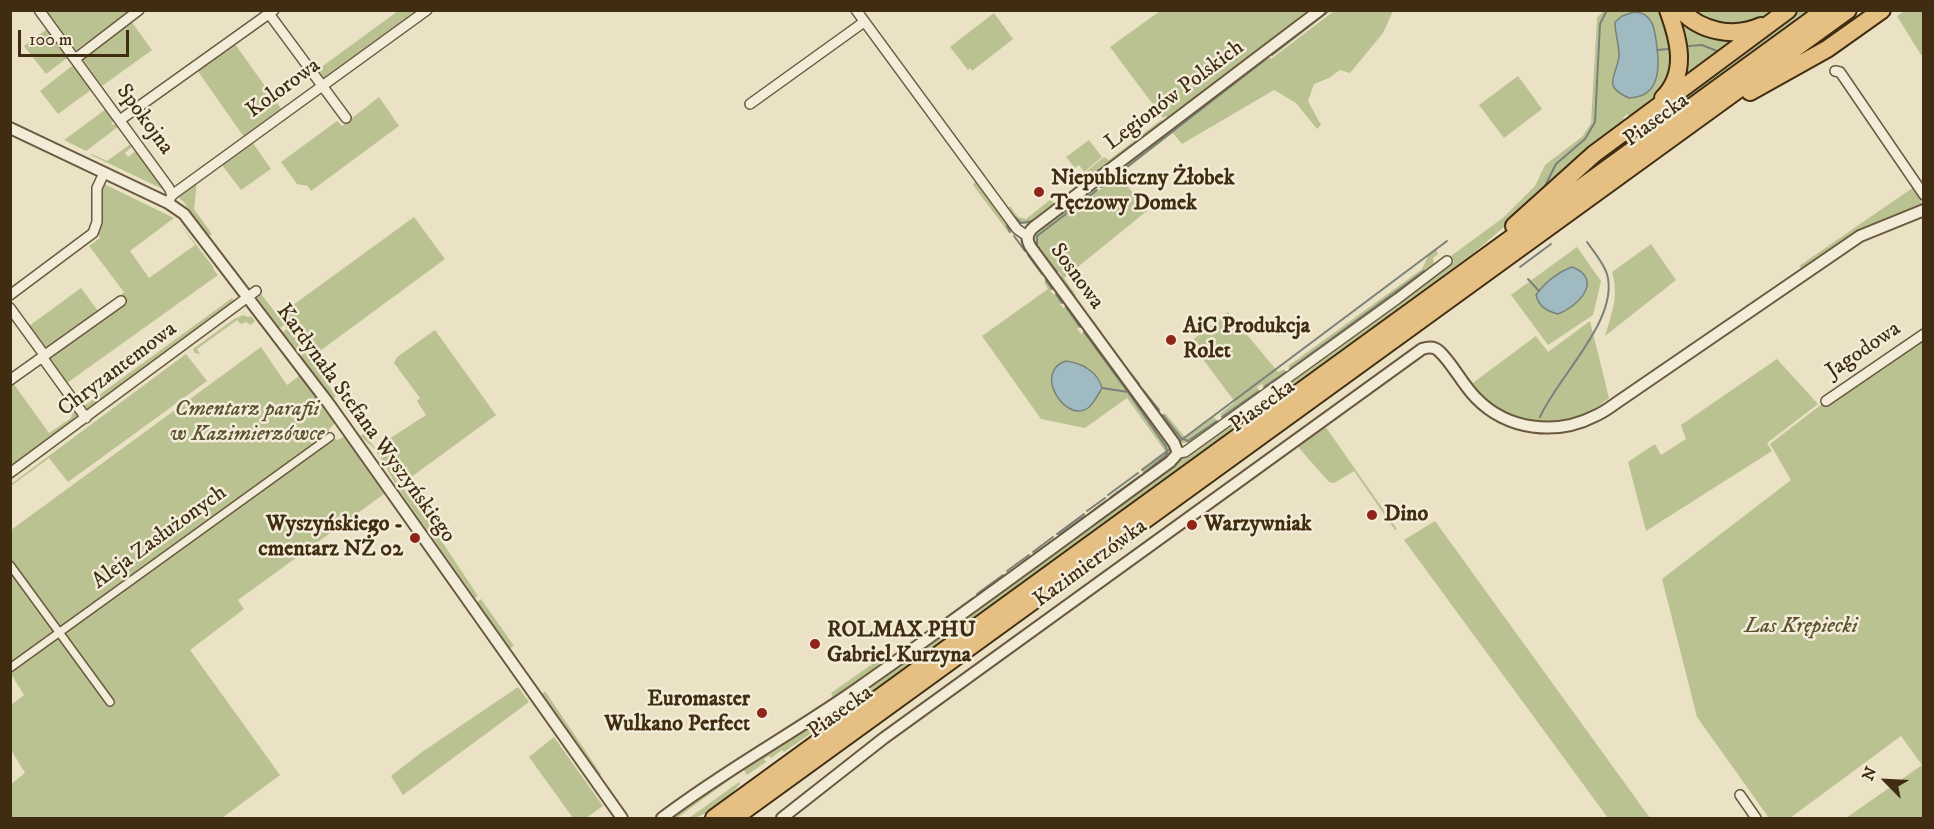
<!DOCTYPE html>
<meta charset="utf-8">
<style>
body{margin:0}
#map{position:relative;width:1934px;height:829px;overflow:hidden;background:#ebe1c4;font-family:"IM FELL DW Pica",serif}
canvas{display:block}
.frame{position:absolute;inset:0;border:12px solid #3f2c11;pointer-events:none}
.north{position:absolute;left:1856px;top:751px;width:60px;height:60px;-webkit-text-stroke:4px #f2ecd9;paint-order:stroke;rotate:294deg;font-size:16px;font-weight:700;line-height:24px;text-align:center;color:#3f2c11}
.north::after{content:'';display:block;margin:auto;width:21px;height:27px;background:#3f2c11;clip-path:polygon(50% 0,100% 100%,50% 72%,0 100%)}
.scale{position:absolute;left:18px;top:30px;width:111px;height:27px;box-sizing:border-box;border:3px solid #3f2c11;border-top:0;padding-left:8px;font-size:18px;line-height:21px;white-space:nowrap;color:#3f2c11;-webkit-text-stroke:4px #f2ecd9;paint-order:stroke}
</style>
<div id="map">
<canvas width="1934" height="829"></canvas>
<div class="frame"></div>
<div class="north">N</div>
<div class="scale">100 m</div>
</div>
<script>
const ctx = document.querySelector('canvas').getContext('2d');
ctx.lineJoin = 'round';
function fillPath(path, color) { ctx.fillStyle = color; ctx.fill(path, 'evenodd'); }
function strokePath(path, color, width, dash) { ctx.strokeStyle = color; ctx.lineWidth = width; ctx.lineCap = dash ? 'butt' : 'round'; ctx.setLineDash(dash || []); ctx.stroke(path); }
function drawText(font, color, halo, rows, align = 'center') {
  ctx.font = font + ' "IM FELL DW Pica",serif'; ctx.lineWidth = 5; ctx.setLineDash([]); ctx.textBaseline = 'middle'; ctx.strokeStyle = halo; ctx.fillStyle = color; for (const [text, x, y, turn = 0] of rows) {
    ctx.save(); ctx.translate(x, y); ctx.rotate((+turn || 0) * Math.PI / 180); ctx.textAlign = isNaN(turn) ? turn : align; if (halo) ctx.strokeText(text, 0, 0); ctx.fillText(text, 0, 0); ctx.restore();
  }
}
fillPath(new Path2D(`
 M46 11H130L76 50Z
 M398 11H423L326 78H322L316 71Z
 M1160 11H1307L1263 46 1271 59 1334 11H1393L1383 33 1350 73 1340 70 1329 78 1314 84 1308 101 1321 125 1317 129 1296 103 1274 90 1182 144 1173 133 1119 175 1147 211 1064 278 1076 295 1073 297 1059 278 1061 275 1058 271 1055 274 1036 247 1035 236 1042 227 1072 204 1076 208 1080 205 1077 200 1094 187 1097 192 1102 188 1099 183 1169 120 1166 116 1163 118 1110 47Z
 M1603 11H1663L1675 53 1666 82 1656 96 1631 119 1627 114 1623 118 1626 123 1476 251 896 675 784 752 782 750 771 758 769 756 764 759 766 762 747 775 742 767 808 728 868 687 1454 262 1451 256 1504 217 1535 186 1545 165 1583 136 1591 123 1597 18Z
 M1674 11 1743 37 1678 87Z
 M1686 11H1780L1750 26 1722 27Z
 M1797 11H1813L1559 196 1593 161Z
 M1905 11H1923L1924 54 1921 55 1897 16Z
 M994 13 1013 39 972 71 970 68 968 70 950 47Z
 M131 21 152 50 102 86 82 58Z
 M47 29 67 58 46 74 24 46Z
 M235 44 282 110 244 137 197 70Z
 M73 65 91 90 58 114 40 91Z
 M1518 76 1542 109 1504 138 1479 105Z
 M379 97 399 126 311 191 308 186 297 184 281 162 337 121 342 126Z
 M106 109 115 120 111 123 113 125 117 123 119 126 86 151 64 140Z
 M1161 120 1164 124 1083 184 1078 178 1104 157 1109 160Z
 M1089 140 1102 157 1084 172 1079 165 1075 168 1066 157Z
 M132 143 134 145 125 153 128 157 138 149 169 192 91 155 92 154 107 161Z
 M253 143 271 169 241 190 222 165Z
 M197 181 194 209 212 234 209 236 183 201 176 196Z
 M975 182 986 196H988L1013 230 1009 233 973 185Z
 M102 183 174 218 130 251 149 278 195 245 179 222 214 268 213 269 218 275 67 383 49 357 125 302 120 296 124 292 89 246 100 238 97 233 100 188Z
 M1914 187 1922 204 1864 228 1803 269 1799 266Z
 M1051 199 1055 206 1031 224H1020L1007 210 1010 206 1018 217 1026 219Z
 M414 217 445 259 309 359 336 396 333 399 301 356 304 353 302 349 298 351 283 332 287 329 284 325 280 328 258 299V297L261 294 278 316Z
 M1651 244 1676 280 1605 336C1612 312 1619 297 1612 272Z
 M1577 247 1601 281 1593 315 1548 345 1511 295Z
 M1436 249 1438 254 1433 258 1434 265 1432 269 1292 371 1288 366 1422 269 1430 252Z
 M1048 278 1055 288 1050 291 1054 295 1058 292 1065 301 1060 304 1063 308 1068 305 1082 325 1077 329 1081 334 1086 330 1170 445C1173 459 1155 467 1145 475L1141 469 1165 451 1127 398 1085 428 1041 419 982 336 1048 289 1044 282Z
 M81 288 98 311 48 347 43 346 29 326Z
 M232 298 235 302 87 411 80 406 83 404 84 406Z
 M1228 312 1278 372 1284 369 1288 375 1266 390 1262 384 1257 387 1261 394 1225 420 1220 414 1235 402 1190 342Z
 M243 315 248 317 251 316 255 321 251 325 246 322 241 324 237 320 197 349 200 354 195 353 193 349 234 319Z
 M1590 321 1609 398 1588 414 1554 422 1536 423 1496 408 1482 398 1470 385 1536 336 1548 352Z
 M435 330 496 415 403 483 478 596 475 598 402 494 397 487 402 483 400 479 395 483 375 449 360 436 364 434 375 448 426 415 417 401 420 398 394 363 397 357Z
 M1923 336V818H1846L1922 765 1901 736 1790 818H1769L1697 717 1662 579 1791 480 1770 444 1818 407Z
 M261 347 287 385 300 375 335 423 329 429V435L337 440 344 437 384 494 238 600 244 609 190 650 280 775 222 818H11V784L25 773 11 750V705L24 695 11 674V530Z
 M186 354 207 381 68 482 49 458 11 486V484Z
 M1777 359 1818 404 1767 443 1772 451 1646 531 1628 462 1655 444 1661 455 1686 439 1681 425Z
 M13 383 49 433 71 418 73 411 76 409 79 416 78 419 11 468 12 461 10 458V385Z
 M1165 413 1184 436 1189 435 1214 417 1219 424 1191 443H1182L1161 417Z
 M1323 425 1325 426 1397 529 1395 530 1354 471 1334 483 1329 482 1299 448 1298 445Z
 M1435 521 1650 818H1608L1404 540Z
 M481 599 514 646 510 648 477 602Z
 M878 660 879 666 833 697 831 693Z
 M518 687 529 702 403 795 391 776 422 752Z
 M545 691 601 774 599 775 542 694Z
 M554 737 603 806 586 818H573L529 757Z
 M738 770 739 773 677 818H671Z
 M739 782 740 784C730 796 705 819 689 818Z`), '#bac292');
const water = new Path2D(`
 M1634 12C1654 12 1655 32 1657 47 1660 70 1659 97 1629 98 1600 86 1618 75 1619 55 1619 44 1615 34 1615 22L1622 16Z
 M1572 267C1604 279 1579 306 1558 314 1547 311 1539 307 1536 295 1544 283 1558 272 1572 267Z
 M1066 361C1082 363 1098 372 1102 388 1098 395 1094 403 1088 408 1066 424 1032 372 1066 361Z`);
fillPath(water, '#9fbac0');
strokePath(water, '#79817a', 1.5);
strokePath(new Path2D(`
 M1689 46 1702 45 1717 51
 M1657 50 1668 49
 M1272 55 1330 10
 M1169 118 1232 70
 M1108 165 1163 122
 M1545 186 1556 164 1585 139 1595 122 1600 24 1607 10
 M1101 187 1266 59
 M1079 204 1097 190
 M1015 217 1021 223 1033 221
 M1007 226 1010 232
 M1014 236 1025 251
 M1028 255 1042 274
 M1520 267 1551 244
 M1057 272 1037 246V236L1075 207
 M1060 277 1074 296
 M1528 279 1539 291
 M1046 280 1052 289
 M1056 294 1062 303
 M1078 302 1085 312
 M1066 307 1080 327
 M1090 318 1100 332
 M1084 332 1128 392
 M1103 337 1110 347
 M1116 355 1122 363
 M1126 368 1139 384
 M1290 369 1424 271
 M1264 387 1286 372
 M1102 388 1128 392 1166 447 1167 453 1165 456 1144 473
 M1142 389 1159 410
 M1163 415 1181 438 1188 441 1217 421
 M1222 417 1259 391
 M1540 417C1558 376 1620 319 1607 274 1603 262 1594 252 1587 242
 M1180 441 1447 241
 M1142 470 1170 449
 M1108 495 1138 473
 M1111 497 1140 476
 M1087 511 1105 498
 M1090 513 1106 501
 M1057 534 1084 514
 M1059 535 1085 516
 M1033 552 1053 537
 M1034 554 1055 539
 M1023 562 1030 557
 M1007 571 1029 555
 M977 594 1003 575
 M947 617 973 598
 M917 639 939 623
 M904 648 913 642`), '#79817a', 2);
const pedestrian = new Path2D(`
 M10 565 110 702
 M10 668 330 437`);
const minor = new Path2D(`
 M39 10 169 188 172 195
 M856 10 1017 229 1027 236
 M267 11 346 118
 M75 59 139 10
 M1835 71 1840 72 1924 195
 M750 104 864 22
 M120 120 274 10
 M168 203 172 195 427 10
 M10 295 93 233 97 222V188L104 173
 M10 308 45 356
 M42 357 86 418
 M10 380 121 301
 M1826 401 1924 334
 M1178 453 1185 452 1397 299 1447 261
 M10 473 256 291
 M1740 795 1756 818`);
const tertiary = new Path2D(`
 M10 128 168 203 184 214 329 404 622 818
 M662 818C725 770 794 733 858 688 964 614 1067 537 1170 462L1178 453 1174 443 1032 249C1026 241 1026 234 1034 227L1320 10
 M782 818 884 738 1422 349C1428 347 1434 346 1439 351 1453 364 1462 384 1476 398 1507 430 1556 436 1595 416 1605 412 1613 405 1622 399L1860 236 1924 210`);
const motorway = new Path2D(`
 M1681 10C1701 32 1734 38 1761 26
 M1750 92 1827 49 1882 10
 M1663 98C1688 73 1679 40 1668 10
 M1514 226 1594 154 1788 10
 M714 818 1825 10
 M734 818 1848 10`);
strokePath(pedestrian, '#6a593e', 10);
strokePath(minor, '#6a593e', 12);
strokePath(tertiary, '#6a593e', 14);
strokePath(motorway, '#3f2c11', 20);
strokePath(pedestrian, '#f2ecd9', 7);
strokePath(minor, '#f2ecd9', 9);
strokePath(tertiary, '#f2ecd9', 10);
strokePath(motorway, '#e6c082', 16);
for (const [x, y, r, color] of [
 [1039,192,6,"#8f2418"],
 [1171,340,6,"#8f2418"],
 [1372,515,6,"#8f2418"],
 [1192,525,6,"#8f2418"],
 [415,538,6,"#8f2418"],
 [815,644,6,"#8f2418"],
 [762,713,6,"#8f2418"]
]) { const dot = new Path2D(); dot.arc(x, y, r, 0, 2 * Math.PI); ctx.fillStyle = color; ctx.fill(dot); strokePath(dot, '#f2ecd9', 2); }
drawText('22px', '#3f2c11', '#f2ecd9', [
 ["Kolorowa",284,89,-36],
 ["Legionów Polskich",1175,96,-37],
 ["Spokojna",144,120,54],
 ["Piasecka",1657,121,-36],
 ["Sosnowa",1076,277,54],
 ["Jagodowa",1864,351,-34],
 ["Chryzantemowa",118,370,-37],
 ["Piasecka",1263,407,-36],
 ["Kardynała Stefana Wyszyńskiego",365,424,54],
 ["Aleja Zasłużonych",160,538,-36],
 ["Kazimierzówka",1091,564,-36],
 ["Piasecka",841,713,-36]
]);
drawText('bold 22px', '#3f2c11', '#f2ecd9', [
 ["Niepubliczny Żłobek",1051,179],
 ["Tęczowy Domek",1051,204],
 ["AiC Produkcja",1183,327],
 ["Rolet",1183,352],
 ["Dino",1384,515],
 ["Wyszyńskiego -",403,525,"right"],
 ["cmentarz NŻ 02",403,550,"right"],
 ["Warzywniak",1204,525],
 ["ROLMAX PHU",827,631],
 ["Gabriel Kurzyna",827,656],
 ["Euromaster",750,700,"right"],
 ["Wulkano Perfect",750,725,"right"]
], 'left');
drawText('italic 22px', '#5e5231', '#f2ecd9', [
 ["Cmentarz parafii",247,410],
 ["w Kazimierzówce",247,435],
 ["Las Krępiecki",1801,627]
]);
</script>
